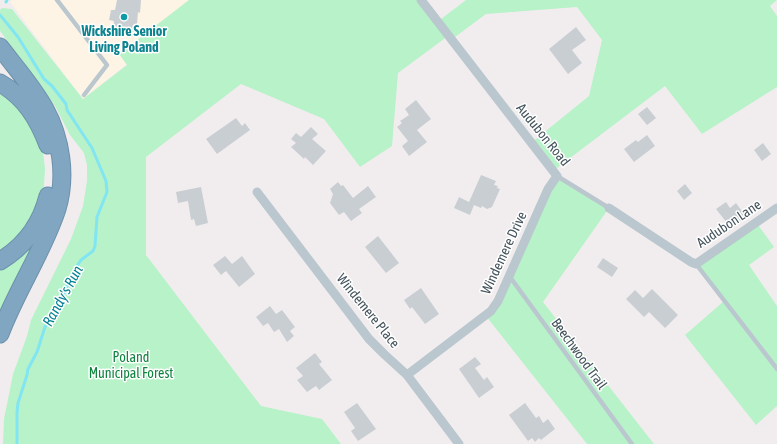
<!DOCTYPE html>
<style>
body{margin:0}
canvas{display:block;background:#f1edee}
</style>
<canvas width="777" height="444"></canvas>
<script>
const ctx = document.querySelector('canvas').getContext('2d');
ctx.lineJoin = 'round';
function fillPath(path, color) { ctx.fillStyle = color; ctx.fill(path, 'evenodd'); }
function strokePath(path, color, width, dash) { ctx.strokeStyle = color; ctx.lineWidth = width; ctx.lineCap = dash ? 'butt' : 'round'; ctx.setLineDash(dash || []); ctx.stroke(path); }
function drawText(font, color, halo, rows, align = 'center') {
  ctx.font = font + ' "Asap Condensed",sans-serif'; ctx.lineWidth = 3; ctx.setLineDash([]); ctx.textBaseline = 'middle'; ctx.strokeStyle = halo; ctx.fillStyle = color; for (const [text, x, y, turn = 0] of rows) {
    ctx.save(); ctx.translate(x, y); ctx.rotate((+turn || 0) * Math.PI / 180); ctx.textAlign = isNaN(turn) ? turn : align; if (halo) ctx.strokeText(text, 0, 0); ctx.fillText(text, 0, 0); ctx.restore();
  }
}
fillPath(new Path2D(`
 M12 0H189L119 54 127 64 83 99 10 2Z`), '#fdf4e5');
fillPath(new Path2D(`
 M189 0H421L437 22 466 0H777L770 6 777 16V87L702 134 665 86 553 171 531 143 589 96 602 40 577 7 486 14 451 40 448 36 398 73 392 146 360 167 324 119 241 84 146 157V255L261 406 322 419 341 444H3L4 419 13 374 27 336 31 320 71 239 83 206 87 181V165L84 153 70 135 55 106 0 31V10L2 8 12 9 83 99 127 65 119 54Z
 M0 89 27 116 43 151 45 169 44 185 40 203 19 238 0 253Z
 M557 176 609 208 543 302 654 444H587L486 316Z
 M756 222 774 247 749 265 777 306V406L756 425 685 335 724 301 696 264Z
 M40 235 0 318V266Z`), '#b8f2c9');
strokePath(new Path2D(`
 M6 2 7 0
 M0 15 18 37 44 79 52 86 66 104 67 110 92 148 106 181 107 192 97 217 95 246 93 251 81 260 77 266 54 313 45 327 37 352 28 369 27 375 18 403 17 413V444`), '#81e5f2', 3);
fillPath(new Path2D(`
 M117 0H141L140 13 138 12 137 24H135L134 32 113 27 114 21 109 20 111 10H115Z
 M576 27 586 40 572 50 582 63 568 74 549 49Z
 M416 100 431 119 417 130 427 142 409 156 402 146 408 141 397 127 402 123 400 121 409 115 405 109Z
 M647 107 656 118 647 125 638 114Z
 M236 118 242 126 245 123 250 130 217 154 206 139Z
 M311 127 318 134 312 139 326 151 313 165 305 157 304 159 291 147 296 143 291 139 296 133 301 137Z
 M647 135 655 146 634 162 624 149 636 140 638 142Z
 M763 143 771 154 762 161 754 150Z
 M481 175 496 181 494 185 498 186 497 188 500 189 492 207 487 209 482 206 481 208 474 205 470 215 454 208 459 197 469 202Z
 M338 182 341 186 343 185 353 198 368 186 376 197 359 209 362 213 351 221 344 212 339 215 330 203 333 194 330 189Z
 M685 184 692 193 684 200 677 191Z
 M201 187 208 223 196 226 194 219 191 220 188 201 178 203 176 192Z
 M726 202 730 208 736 203 744 214 741 217 743 219 734 227 729 221 727 223 716 209Z
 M378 236 399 263 386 273 365 247Z
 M225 256 232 264 242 256 255 274 239 287 226 271 221 275 213 265Z
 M603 258 618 268 612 277 597 267Z
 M421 288 439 314 425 324 412 307 410 309 404 300Z
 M652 289 678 315 665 328 649 312 644 317 626 299 635 290 643 298Z
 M270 306 276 314 282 310 295 327 290 331 294 336 287 342 279 329 274 332 268 323 263 326 256 317Z
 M315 353 322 362 319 364 332 380 319 390 316 386 307 392 297 380 303 376 296 368Z
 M475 357 481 364 475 368 484 380 487 377 494 387 479 398 459 369Z
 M357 403 376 429 358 441 351 431 355 428 344 412Z
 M525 403 536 418 539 416 543 423 548 419 555 429 541 440 539 438 535 442 532 438 528 441 509 415Z`), '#c9ced3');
const highway = new Path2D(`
 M0 47C15 67 33 87 45 109 61 138 67 176 57 209 43 252 16 291 0 334
 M0 83C25 97 38 119 48 145
 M0 261C25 246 41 224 48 196`);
strokePath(highway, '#6c91ac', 19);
strokePath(new Path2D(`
 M57 0 107 65 84 95
 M557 176 609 208
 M696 264 777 369
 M510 277 632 444`), '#bac7ce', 4.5);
strokePath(new Path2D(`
 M257 192 369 339 384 354 407 375 459 444
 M609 208 691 262 696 264 777 208
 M407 375 491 311 498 301 548 189 557 176 421 0`), '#bac7ce', 9);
strokePath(highway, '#81a6c1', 17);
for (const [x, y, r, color] of [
 [124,17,4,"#0f9aa8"]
]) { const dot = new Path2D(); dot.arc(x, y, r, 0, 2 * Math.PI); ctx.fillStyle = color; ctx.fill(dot); strokePath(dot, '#fff', 1.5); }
drawText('bold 14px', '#0d838f', '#fff', [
 ["Wickshire Senior",124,32],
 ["Living Poland",124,48]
]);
drawText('14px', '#44535c', '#fff', [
 ["Audubon Road",543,135,51],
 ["Audubon Lane",729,224,-34],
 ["Windemere Drive",504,253,-65],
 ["Windemere Place",368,311,51],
 ["Beechwood Trail",579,354,54]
]);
drawText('14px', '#10833f', '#fff', [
 ["Poland",131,358],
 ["Municipal Forest",131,374]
]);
drawText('italic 15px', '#048292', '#fff', [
 ["Randy's Run",63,296,-61]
]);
</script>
